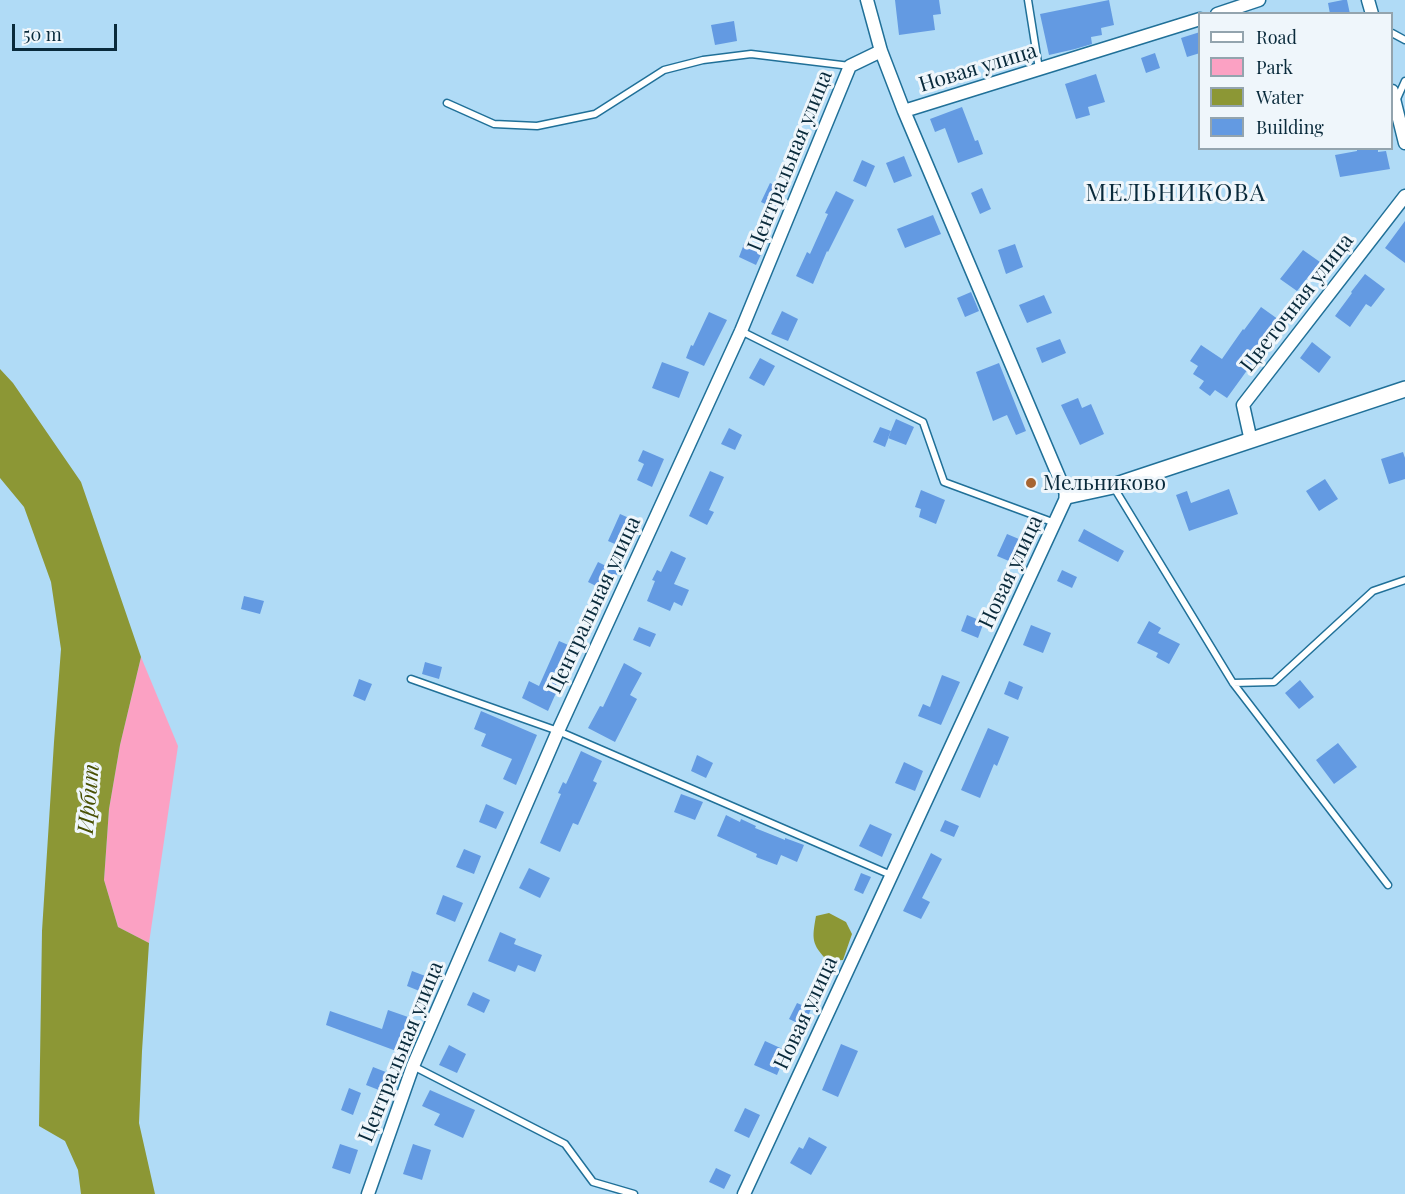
<!DOCTYPE html>
<meta charset="utf-8">
<style>
body{margin:0}
#map{position:relative;width:1405px;height:1194px;overflow:hidden;background:#b0dbf6;font-family:"Playfair Display",serif}
canvas{display:block}
.legend{position:absolute;left:1198px;top:12px;width:195px;height:138px;box-sizing:border-box;background:#eff6fb;border:2px solid #93a4ae;margin:0;padding:8px 10px;list-style:none;font-size:18px;color:#092a3b}
.legend li{display:flex;align-items:center;gap:12px;height:30px}
.legend b{width:30px;border:2px solid #93a4ae}
.scale{position:absolute;left:12px;top:24px;width:105px;height:27px;box-sizing:border-box;border:3px solid #092a3b;border-top:0;padding-left:8px;font-size:18px;line-height:21px;white-space:nowrap;color:#092a3b;-webkit-text-stroke:4px #eff6fb;paint-order:stroke}
</style>
<div id="map">
<canvas width="1405" height="1194"></canvas>
<ul class="legend">
<li><b style="height:8px;background:#fff"></b>Road</li>
<li><b style="height:16px;background:#fba1c3"></b>Park</li>
<li><b style="height:16px;background:#8c9735"></b>Water</li>
<li><b style="height:16px;background:#639ae2"></b>Building</li>
</ul>
<div class="scale">50 m</div>
</div>
<script>
const ctx = document.querySelector('canvas').getContext('2d');
ctx.lineJoin = 'round';
function fillPath(path, color) { ctx.fillStyle = color; ctx.fill(path, 'evenodd'); }
function strokePath(path, color, width, dash) { ctx.strokeStyle = color; ctx.lineWidth = width; ctx.lineCap = dash ? 'butt' : 'round'; ctx.setLineDash(dash || []); ctx.stroke(path); }
function drawText(font, color, halo, rows, align = 'center') {
  ctx.font = font + ' "Playfair Display",serif'; ctx.lineWidth = 6; ctx.setLineDash([]); ctx.textBaseline = 'middle'; ctx.strokeStyle = halo; ctx.fillStyle = color; for (const [text, x, y, turn = 0] of rows) {
    ctx.save(); ctx.translate(x, y); ctx.rotate((+turn || 0) * Math.PI / 180); ctx.textAlign = isNaN(turn) ? turn : align; if (halo) ctx.strokeText(text, 0, 0); ctx.fillText(text, 0, 0); ctx.restore();
  }
}
fillPath(new Path2D(`
 M141 657 178 746 149 943 118 927 104 880 109 809 120 745Z`), '#fba1c3');
fillPath(new Path2D(`
 M0 369 13 383 81 482 141 657 120 745 109 809 104 880 118 927 149 943 142 1051 139 1123 155 1194H81L78 1170 65 1141 39 1126 42 931 54 742 61 649 51 582 24 507 0 478Z
 M829 913 846 922 852 934 843 960 828 961C811 944 812 939 816 916Z`), '#8c9735');
fillPath(new Path2D(`
 M895 0H939L941 14 933 15 935 30 899 35Z
 M1109 0 1114 25 1101 28 1102 35 1091 37 1092 44 1075 49 1049 55 1040 14Z
 M1343 0H1347L1350 14H1330L1328 3Z
 M734 21 737 41 715 45 711 25Z
 M1200 32V53L1187 57 1181 38Z
 M1155 53 1160 68 1146 73 1141 58Z
 M1096 74 1105 102 1088 107 1090 115 1076 119 1065 84Z
 M962 107 975 141 978 140 983 154 958 163 945 128 935 132 930 119Z
 M1357 148H1378V152L1386 151 1390 169 1340 177 1335 155 1357 151Z
 M904 156 912 176 894 183 886 163Z
 M862 160 875 166 866 187 853 181Z
 M770 183 785 190 776 209 761 202Z
 M982 188 991 209 980 214 971 193Z
 M836 191 854 200 828 252 827 251 813 284 796 276 807 252 810 254 828 214 825 213Z
 M933 215 941 234 905 248 897 229Z
 M1405 221V263L1385 248Z
 M744 244 762 252 756 265 739 257Z
 M1015 244 1023 267 1006 274 998 250Z
 M1303 250 1320 262 1297 291 1280 279Z
 M1365 274 1385 289 1371 307 1366 304 1350 327 1335 316 1352 293 1351 292Z
 M971 292 979 311 965 317 957 298Z
 M1044 295 1052 313 1027 323 1019 305Z
 M1261 307 1282 322 1227 398 1215 390 1210 396 1199 388 1204 381 1193 374 1198 366 1190 361 1201 345 1222 359 1243 329 1244 330Z
 M782 311 798 319 788 341 771 334Z
 M709 312 727 320 704 366 686 358 691 345 693 346Z
 M1060 339 1066 353 1042 363 1036 348Z
 M1312 342 1331 357 1319 373 1300 358Z
 M760 358 775 366 764 386 749 378Z
 M662 362 689 372 679 398 652 388Z
 M999 363 1026 431 1016 435 1007 415 993 421 976 372Z
 M1078 398 1082 408 1091 404 1104 434 1080 445 1061 405Z
 M896 419 914 427 906 445 888 438Z
 M880 427 891 431 885 447 873 442Z
 M729 428 742 435 735 450 721 444Z
 M643 450 664 459 652 487 637 480 644 464 638 461Z
 M1403 452 1405 458V479L1389 484 1381 459Z
 M710 471 724 477 709 510 714 512 707 525 689 516Z
 M1325 479 1338 499 1319 511 1306 491Z
 M1229 489 1238 514 1189 531 1176 495 1187 491 1191 503Z
 M921 490 945 500 936 524 919 517 921 509 915 507Z
 M620 514 636 521 624 548 608 541Z
 M1084 529 1124 551 1118 562 1078 541Z
 M1007 534 1026 542 1016 564 997 556Z
 M671 551 686 558 674 584 689 590 682 606 674 602 670 611 647 601 655 581 652 580 657 570 661 572Z
 M598 562 618 572 608 592 588 582Z
 M1062 570 1077 577 1072 588 1057 581Z
 M244 596 264 601 260 614 241 609Z
 M967 615 984 622 978 638 961 631Z
 M1149 621 1161 628 1158 633 1180 644 1169 664 1156 657 1158 653 1137 643Z
 M1031 625 1051 633 1043 653 1023 645Z
 M639 627 656 634 650 647 633 640Z
 M559 641 573 647 553 692 556 693 548 711 522 698 529 681 539 686Z
 M425 662 442 667 439 679 422 674Z
 M624 663 642 673 630 695 637 699 615 742 588 728 600 706 603 707Z
 M942 675 960 682 941 725 918 716 923 704 930 707Z
 M359 679 372 684 365 701 353 696Z
 M1300 680 1314 697 1299 709 1285 693Z
 M1009 681 1023 687 1018 700 1004 694Z
 M481 711 537 735 516 785 503 779 512 759 481 746 486 734 474 729Z
 M988 728 1009 737 997 766 994 764 980 798 961 790Z
 M1338 743 1357 767 1334 784 1316 760Z
 M581 751 602 761 593 781 597 783 578 825 573 823 560 852 540 843 561 794 558 793 563 782 566 784Z
 M697 755 713 763 706 778 691 771Z
 M904 762 923 771 915 791 895 783Z
 M681 794 703 802 695 820 674 812Z
 M486 804 504 812 496 829 479 822Z
 M726 815 740 822 741 819 756 826 755 828 785 840V838L804 845 797 862 781 855 777 865 756 857 757 854 717 836Z
 M945 820 959 826 954 837 940 831Z
 M870 824 892 834 882 857 859 846Z
 M464 849 481 856 474 874 456 867Z
 M931 853 942 859 922 898 930 902 921 919 903 911Z
 M529 868 550 878 540 898 519 888Z
 M861 873 871 877 863 894 854 890Z
 M443 895 463 903 455 922 436 914Z
 M500 932 516 939 514 944 542 955 535 972 518 965 515 972 488 961Z
 M412 971 428 977 422 992 407 986Z
 M473 992 490 1000 484 1013 467 1005Z
 M797 1003 811 1009 804 1026 789 1019Z
 M388 1010 408 1017 401 1036 405 1037 399 1052 326 1025 330 1011 382 1029Z
 M765 1041 787 1051 777 1075 754 1065Z
 M841 1044 858 1051 838 1097 822 1090Z
 M449 1045 466 1054 457 1073 439 1065Z
 M373 1067 391 1074 384 1092 366 1085Z
 M349 1088 361 1093 353 1115 341 1110Z
 M430 1090 475 1110 463 1138 434 1125 440 1114 422 1106Z
 M745 1108 760 1115 749 1138 734 1131Z
 M809 1137 827 1147 811 1175 790 1163 799 1147 803 1149Z
 M340 1144 358 1150 350 1174 332 1168Z
 M413 1144 431 1150 422 1180 403 1174Z
 M716 1168 731 1175 724 1189 709 1182Z`), '#639ae2');
const service = new Path2D(`
 M1028 0 1039 69
 M1392 33 1405 40
 M1396 101 1405 81
 M447 103 494 124 537 126 595 114 664 70 703 60 751 54 850 66
 M741 331 923 422 944 482 1055 523
 M1113 486 1233 683 1388 885
 M411 679 558 731 891 875
 M1233 683 1274 682 1373 591 1405 580
 M413 1066 565 1144 593 1182 634 1194`);
const minor = new Path2D(`
 M867 0 881 51 904 111
 M1368 0 1372 14
 M1217 14 1259 0
 M1392 91 1405 143
 M1251 441 1243 405 1405 196
 M368 1194 413 1066 558 731 741 331 850 66 881 51
 M744 1194 1067 496 904 111 1200 19`);
const tertiary = new Path2D(`
 M1067 496 1113 486 1405 389`);
strokePath(service, '#207098', 9);
strokePath(minor, '#207098', 15);
strokePath(tertiary, '#207098', 18);
strokePath(service, '#fff', 6);
strokePath(minor, '#fff', 12);
strokePath(tertiary, '#fff', 15);
for (const [x, y, r, color] of [
 [1031,483,6,"#a76532"]
]) { const dot = new Path2D(); dot.arc(x, y, r, 0, 2 * Math.PI); ctx.fillStyle = color; ctx.fill(dot); strokePath(dot, '#eff6fb', 2); }
drawText('21px', '#092a3b', '#eff6fb', [
 ["Новая улица",978,68,-17],
 ["Центральная улица",790,161,-68],
 ["Цветочная улица",1297,303,-52],
 ["Новая улица",1011,572,-65],
 ["Центральная улица",594,605,-65],
 ["Новая улица",806,1013,-65],
 ["Центральная улица",401,1052,-68]
]);
drawText('21px', '#092a3b', '#eff6fb', [
 ["Мельниково",1043,483]
], 'left');
drawText('italic 22px', '#474f02', '#eff6fb', [
 ["Ирбит",89,799,-85]
]);
ctx.letterSpacing = '1.5px';
drawText('24px', '#092a3b', '#eff6fb', [
 ["МЕЛЬНИКОВА",1176,194]
]);
ctx.letterSpacing = '0px';
</script>
